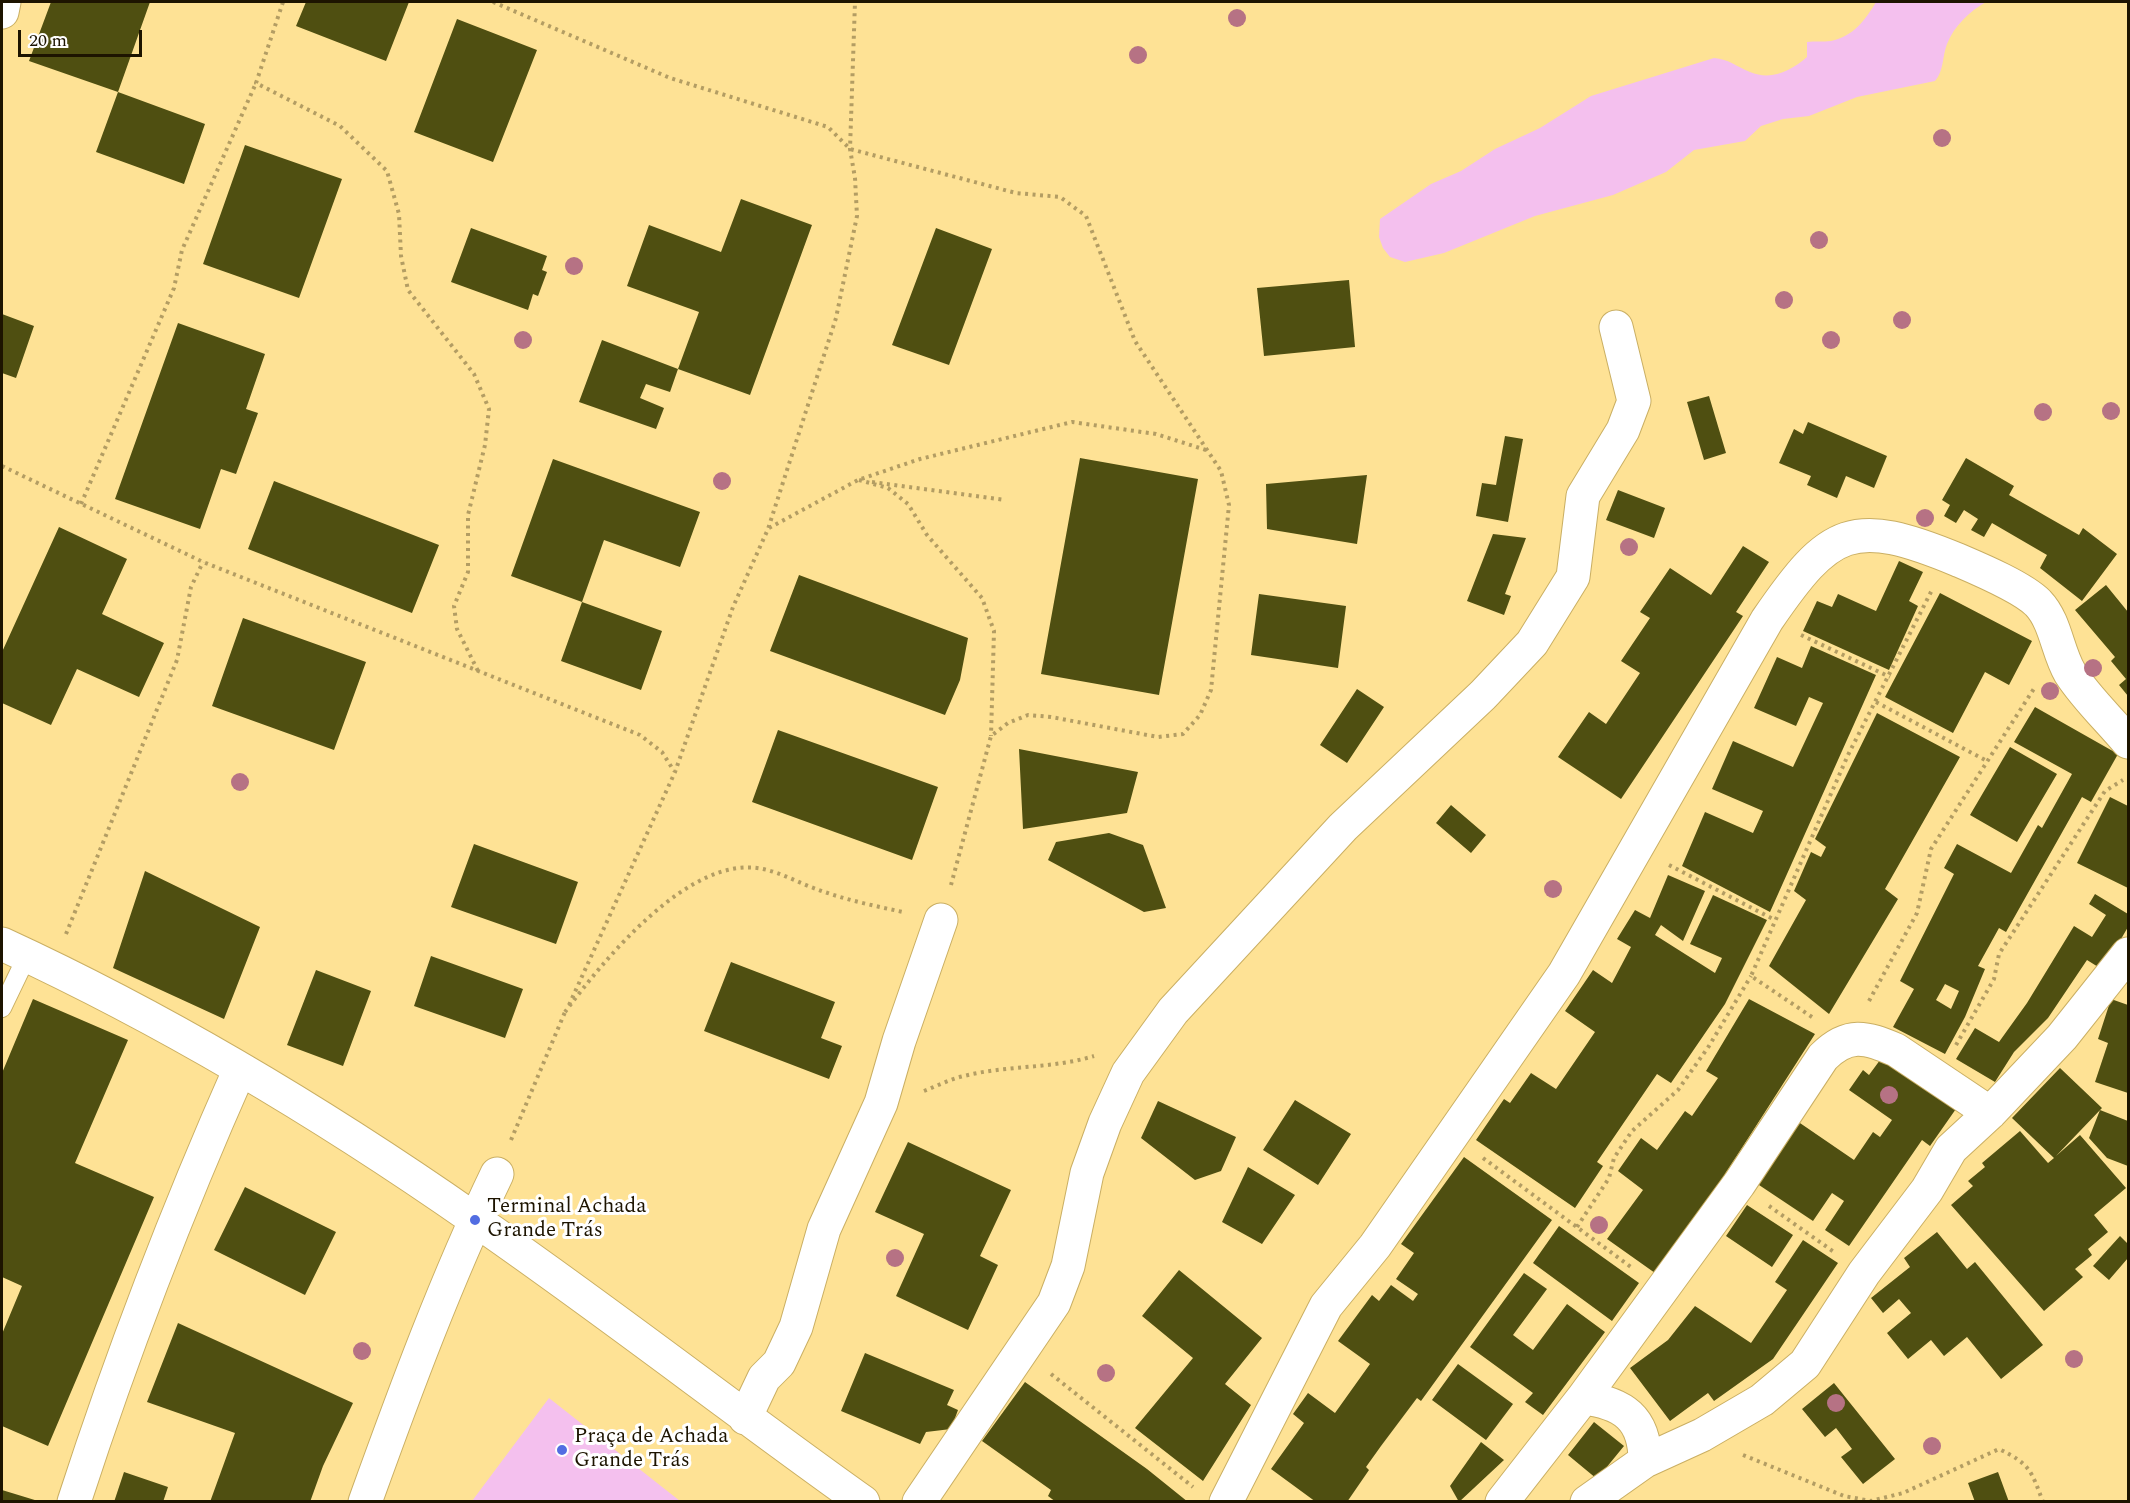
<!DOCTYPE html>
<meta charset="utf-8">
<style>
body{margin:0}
#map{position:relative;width:2130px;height:1503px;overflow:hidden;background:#fee295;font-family:Spectral,serif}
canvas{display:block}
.frame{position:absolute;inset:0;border:3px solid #1d1400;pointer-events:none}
.scale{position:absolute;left:18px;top:30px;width:124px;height:27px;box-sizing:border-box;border:3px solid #1d1400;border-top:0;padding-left:8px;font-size:18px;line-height:21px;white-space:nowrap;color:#1d1400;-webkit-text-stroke:4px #fff;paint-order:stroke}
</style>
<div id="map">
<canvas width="2130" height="1503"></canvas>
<div class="frame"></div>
<div class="scale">20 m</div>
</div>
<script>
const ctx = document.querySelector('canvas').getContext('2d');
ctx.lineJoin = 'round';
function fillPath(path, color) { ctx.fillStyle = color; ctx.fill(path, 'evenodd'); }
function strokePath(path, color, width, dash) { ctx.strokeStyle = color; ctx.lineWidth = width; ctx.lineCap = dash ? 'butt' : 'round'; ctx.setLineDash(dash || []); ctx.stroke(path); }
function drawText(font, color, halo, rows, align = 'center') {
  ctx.font = font + ' Spectral,serif'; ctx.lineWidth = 6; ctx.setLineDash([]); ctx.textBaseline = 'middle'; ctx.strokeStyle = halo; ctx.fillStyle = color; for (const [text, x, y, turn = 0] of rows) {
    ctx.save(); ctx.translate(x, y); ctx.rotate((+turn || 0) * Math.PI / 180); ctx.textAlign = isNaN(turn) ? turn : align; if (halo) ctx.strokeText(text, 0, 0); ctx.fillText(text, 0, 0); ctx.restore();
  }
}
fillPath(new Path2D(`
 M1876 2H1986C1970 11 1954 26 1947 44 1942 57 1944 71 1935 81L1857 97 1809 116 1783 119 1761 126 1745 141 1694 150 1666 172 1613 195 1535 216 1444 253 1405 262 1390 257 1383 248 1379 237 1380 219 1431 184 1461 171 1495 149 1540 128 1591 96 1714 58C1729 59 1737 67 1750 72 1771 81 1791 71 1807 57V42C1815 41 1823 42 1831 41 1853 37 1866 19 1876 2Z
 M549 1398 680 1501H472Z`), '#f4c0ee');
fillPath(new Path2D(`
 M51 2H150L118 92 205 124 184 184 96 152 118 92 29 61Z
 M306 2H409L386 61 296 26Z
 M457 19 537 50 493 162 414 132Z
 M245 145 342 179 299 298 203 264Z
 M741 199 812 225 750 395 678 369 699 312 627 286 649 225 721 252Z
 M471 228 547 256 542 270 547 272 538 296 533 294 528 310 451 282Z
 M936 228 992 249 949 365 892 345Z
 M1349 280 1355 347 1264 356 1257 288Z
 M2 314 34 326 16 378 2 373Z
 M178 323 265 354 246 409 258 413 236 474 221 469 200 529 115 499Z
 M602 340 678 369 670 392 646 384 640 398 664 408 656 429 579 402Z
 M1709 396 1726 453 1704 460 1687 402Z
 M1808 422 1887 456 1874 488 1846 476 1837 498 1807 485 1811 476 1779 463 1794 429 1803 434Z
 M1505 436 1523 439 1508 522 1476 516 1482 483 1496 485Z
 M1080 458 1198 479 1159 695 1041 674Z
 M1966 458 2014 486 2009 495 2079 535 2083 528 2117 554 2082 601 2040 568 2047 555 1992 523 1984 537 1971 530 1978 519 1964 510 1956 523 1944 516 1950 505 1942 500Z
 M553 459 700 512 680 567 604 540 582 602 662 631 641 690 561 661 582 602 511 576Z
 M1367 475 1357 544 1267 529 1266 484Z
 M274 481 439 545 412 613 248 549Z
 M1618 490 1665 508 1654 538 1606 520Z
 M59 527 127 559 102 614 164 643 139 697 77 669 51 725 2 703V652Z
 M1493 534 1526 538 1505 594 1511 596 1504 615 1467 601Z
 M1743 546 1769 562 1736 612 1743 616 1621 799 1558 757 1589 712 1606 724 1640 673 1621 661 1650 618 1640 612 1670 568 1711 595Z
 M1899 561 1923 572 1909 601 1918 606 1889 670 1803 631 1817 601 1832 607 1838 594 1876 611Z
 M799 575 968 638 960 680 945 715 770 651Z
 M2106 585 2128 612V696L2119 685 2126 679 2111 661 2115 657 2075 610Z
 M1940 593 2032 641 2009 685 1985 672 1953 733 1885 697Z
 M1259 594 1346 606 1338 668 1251 655Z
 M243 618 366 662 334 750 212 706Z
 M1811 646 1876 675 1770 912 1682 866 1705 812 1753 833 1763 811 1712 789 1733 741 1793 767 1823 703 1809 697 1796 726 1754 708 1777 657 1802 668Z
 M1357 689 1384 707 1347 763 1320 745Z
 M2035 707 2118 754 2091 802 2082 797 2006 932 1999 928 1978 966 1985 969 1965 1017 1945 1054 1893 1027 1914 989 1900 981 1954 874 1944 868 1957 844 2011 873 2038 825 2042 828 2072 774 2014 742ZM1945 984 1959 991 1951 1009 1936 1000Z
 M1877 713 1960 757 1885 889 1898 899 1829 1014 1769 966 1806 900 1794 891 1811 852 1821 857 1826 847 1815 839Z
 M778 730 938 787 912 860 752 802Z
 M2010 747 2057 774 2017 842 1970 815Z
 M1019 749 1138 772 1127 813 1023 829Z
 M2110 797 2128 806V888L2077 863Z
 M1451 805 1486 835 1471 853 1436 823Z
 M1109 833 1143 845 1166 908 1144 912 1048 860 1056 842Z
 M474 844 578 882 556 944 451 907Z
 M145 871 260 927 224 1019 113 968Z
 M1668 875 1705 891 1683 941 1661 925 1655 935 1715 973 1722 958 1690 944 1713 895 1767 920 1725 1004 1671 1083 1657 1074 1597 1162 1603 1166 1575 1208 1476 1140 1504 1099 1510 1103 1531 1073 1556 1089 1595 1032 1565 1011 1593 970 1612 983 1631 947 1617 939 1635 910 1650 918Z
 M2095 894 2128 914V927L2103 970 2087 960 2048 1018 2014 1052 1995 1082 1956 1059 1975 1028 1999 1042 2027 1003 2074 926 2092 937 2106 915 2089 904Z
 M431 956 523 989 505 1038 414 1006Z
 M731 962 835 1002 821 1038 842 1046 829 1079 704 1031Z
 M316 970 371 991 343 1066 287 1045Z
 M33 999 128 1040 75 1163 154 1197 48 1446 2 1426V1334L22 1286 2 1277V1073Z
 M1749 999 1815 1034 1715 1190 1655 1273 1607 1239 1643 1190 1618 1171 1641 1138 1657 1150 1685 1111 1692 1116 1718 1078 1706 1071Z
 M2111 999 2128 1005V1093L2095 1082 2108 1043 2098 1039Z
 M1883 1056 1958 1106 1930 1146 1922 1140 1849 1246 1825 1230 1844 1201 1832 1193 1813 1221 1756 1183 1797 1121 1854 1160 1873 1132 1880 1137 1892 1120 1849 1090 1863 1070 1869 1075Z
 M2060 1068 2102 1108 2056 1156 2080 1135 2126 1188 2094 1215 2108 1232 2088 1249 2092 1255 2075 1269 2083 1277 2044 1311 1951 1205 1973 1186 1968 1181 1985 1167 1982 1163 2020 1131 2048 1163 2054 1158 2012 1118Z
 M1295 1100 1351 1134 1318 1185 1263 1150Z
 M1158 1101 1236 1137 1221 1171 1195 1180 1141 1138Z
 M2100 1110 2128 1121V1166L2107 1158 2089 1138Z
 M908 1142 1011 1190 980 1256 998 1265 968 1330 896 1296 924 1234 875 1212Z
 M1464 1157 1552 1220 1421 1401 1417 1398 1381 1446 1366 1467 1369 1470 1347 1502H1316L1271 1469 1304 1423 1293 1414 1308 1393 1335 1413 1370 1364 1338 1341 1372 1295 1379 1301 1391 1285 1413 1301 1418 1294 1396 1279 1414 1253 1401 1244Z
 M1248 1167 1295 1195 1262 1244 1222 1222Z
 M245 1187 336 1232 305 1295 214 1250Z
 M1747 1205 1793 1235 1772 1267 1726 1236Z
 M1559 1226 1639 1283 1612 1321 1533 1263Z
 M1937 1232 1967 1269 1975 1262 2043 1345 2001 1379 1967 1337 1944 1356 1931 1340 1908 1359 1887 1333 1911 1313 1899 1299 1883 1313 1871 1298 1910 1267 1904 1258Z
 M2120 1236 2128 1244V1258L2109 1280 2093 1266Z
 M1803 1240 1838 1263 1773 1359 1714 1401 1708 1393 1670 1421 1630 1368 1668 1340 1695 1306 1751 1343 1787 1290 1775 1282Z
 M1179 1270 1262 1338 1225 1384 1251 1405 1203 1481 1135 1428 1193 1358 1142 1316Z
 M1524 1273 1547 1289 1513 1335 1533 1350 1567 1304 1605 1332 1543 1415 1525 1402 1533 1393 1470 1347Z
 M178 1323 353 1403 323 1466 310 1502H210L235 1433 147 1402Z
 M865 1353 954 1390 947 1405 958 1410 951 1429 926 1432 920 1444 841 1411Z
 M1458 1364 1513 1404 1486 1440 1432 1400Z
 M1025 1382 1147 1469 1188 1502H1056L1048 1496 1051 1490 982 1441Z
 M1834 1383 1895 1459 1863 1484 1841 1457 1852 1449 1836 1428 1825 1437 1802 1409Z
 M1594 1422 1624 1446 1597 1479 1568 1455Z
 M1481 1442 1504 1460 1459 1502 1450 1486Z
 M124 1472 168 1487 163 1502H114Z
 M1998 1472 2009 1502H1975L1968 1483Z
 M2 1490 38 1501 37 1502H2Z`), '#4f4f11');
const lane = new Path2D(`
 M2 1008 27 956`);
const street = new Path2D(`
 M2 12 4 2
 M2 944C167 1020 325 1115 474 1219 606 1310 732 1409 863 1502
 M1583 1398 1739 1184 1823 1057C1848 1032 1866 1037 1896 1050L1990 1113
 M745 1418 764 1378 779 1363 796 1327 824 1229 881 1103 899 1041 941 920
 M1645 1461 1702 1435 1762 1400 1805 1364 1864 1273 1927 1190 1951 1149 1990 1113 2062 1037 2128 954
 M74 1502C122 1354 177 1211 240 1069
 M365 1502C405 1391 446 1280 497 1174
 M919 1502 1054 1303 1068 1266 1087 1173 1105 1123 1128 1073 1173 1011 1343 827 1483 695 1532 643 1573 577 1583 496 1623 430 1634 401 1616 327
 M1226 1502 1326 1306 1375 1246 1564 974 1767 620C1830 528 1852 516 1958 560 1979 569 2022 587 2038 603 2056 622 2057 651 2070 673 2086 698 2109 719 2128 742
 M1502 1502 1583 1398C1623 1403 1645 1418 1645 1461L1587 1502`);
strokePath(lane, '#caaf63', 20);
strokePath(street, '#caaf63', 35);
strokePath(new Path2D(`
 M283 2 256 83 340 126 387 171 399 214 401 256 408 290 474 374 489 409 485 445 468 515V572L454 606 457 629 479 673
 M493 2 670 78 828 127 850 149 1016 193 1060 197 1086 216 1135 341 1221 471 1229 505 1211 690 1200 715 1183 734 1158 737 1051 717 1028 715 1008 723 991 736 951 885
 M2 466 203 562 640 735 662 752 674 771
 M859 480 888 488 908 504 927 535 982 598 994 631 991 736
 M872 482 1005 500
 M81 504 174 288 182 250 256 83
 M769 528 858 480 920 459 1072 422 1156 434 1206 450
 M1801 635 1890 677
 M1876 702 1987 761
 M1669 865 1775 920
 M66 934 177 660 191 587 203 562
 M1869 1001 1917 913 1931 849 2035 687
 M569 1005 675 772 733 607 768 529 836 318 857 216 855 178 850 149 855 2
 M565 1012C603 961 690 853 763 869 782 873 801 884 819 890 846 900 875 906 903 912
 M1812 1017 1751 976 1848 755 1932 590
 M1956 1045 1994 979 1999 954 2105 791 2123 780
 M924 1091C937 1086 950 1079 964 1076 1007 1065 1052 1069 1094 1056
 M511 1140 565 1012
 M1483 1158 1631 1267
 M1769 1206 1834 1252
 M1577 1227 1609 1178 1614 1158 1632 1131 1678 1090 1709 1046 1751 976
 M1051 1374 1193 1487
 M1743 1455 1844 1496 1871 1501 1903 1493 1999 1449C2030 1464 2031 1470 2043 1502`), '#b39d63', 4, [3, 4.5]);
strokePath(lane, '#fff', 18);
strokePath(street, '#fff', 33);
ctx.fillStyle = '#b67284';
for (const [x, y] of [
 [1237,18],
 [1138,55],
 [1942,138],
 [1819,240],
 [574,266],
 [1784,300],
 [1902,320],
 [523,340],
 [1831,340],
 [2111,411],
 [2043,412],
 [722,481],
 [1925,518],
 [1629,547],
 [2093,668],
 [2050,691],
 [240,782],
 [1553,889],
 [1889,1095],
 [1599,1225],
 [895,1258],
 [362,1351],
 [2074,1359],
 [1106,1373],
 [1836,1403],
 [1932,1446]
]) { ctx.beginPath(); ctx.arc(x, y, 9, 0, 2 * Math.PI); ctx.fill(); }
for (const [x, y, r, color] of [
 [475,1220,6,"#526de2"],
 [562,1450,6,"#526de2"]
]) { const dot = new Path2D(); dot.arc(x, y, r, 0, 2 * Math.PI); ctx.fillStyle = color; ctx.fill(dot); strokePath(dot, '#fff', 2); }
drawText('21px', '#1d1400', '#fff', [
 ["Terminal Achada",487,1208],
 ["Grande Trás",487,1232],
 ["Praça de Achada",574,1438],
 ["Grande Trás",574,1462]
], 'left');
</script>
